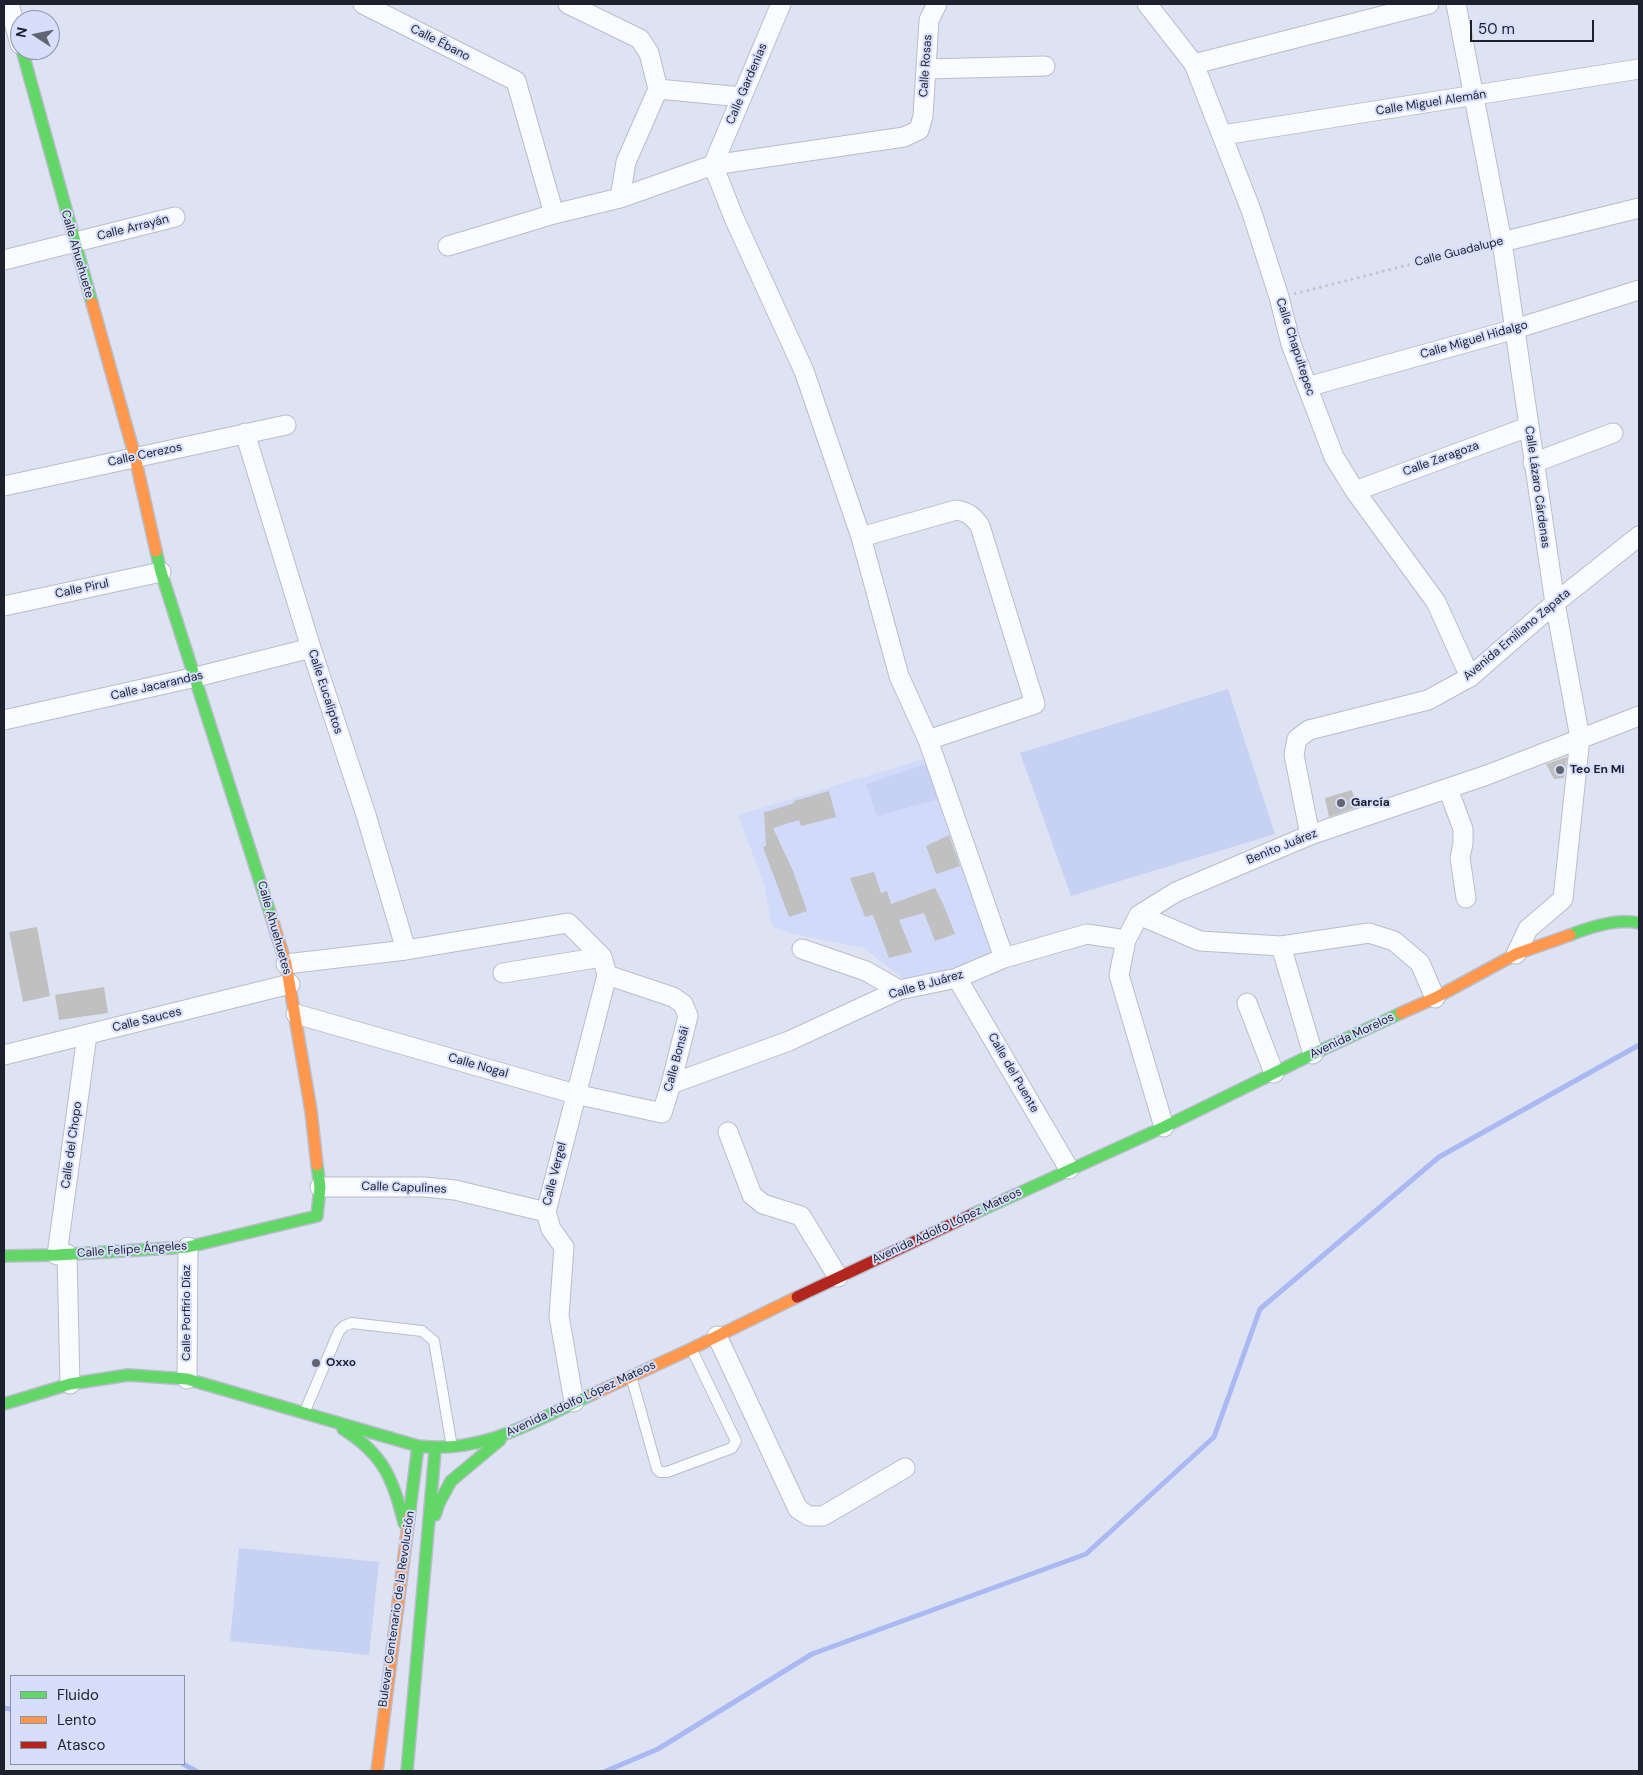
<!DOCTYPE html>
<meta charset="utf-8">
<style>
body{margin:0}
#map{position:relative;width:1643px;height:1775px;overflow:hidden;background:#dee3f3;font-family:"DM Sans",sans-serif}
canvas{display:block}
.frame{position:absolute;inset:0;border:5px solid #1d212d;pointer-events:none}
.legend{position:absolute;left:10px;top:1675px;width:175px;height:90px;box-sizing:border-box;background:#d6defb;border:1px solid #8c92a9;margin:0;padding:6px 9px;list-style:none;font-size:15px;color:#1d212d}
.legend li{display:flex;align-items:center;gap:10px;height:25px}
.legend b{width:25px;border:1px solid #8c92a9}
.north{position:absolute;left:10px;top:10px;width:50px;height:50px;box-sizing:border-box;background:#d6defb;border:1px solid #8c92a9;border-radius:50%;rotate:281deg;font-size:14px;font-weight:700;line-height:20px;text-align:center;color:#1d212d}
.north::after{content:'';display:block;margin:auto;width:18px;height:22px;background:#616572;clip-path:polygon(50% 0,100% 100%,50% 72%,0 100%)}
.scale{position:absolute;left:1470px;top:20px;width:124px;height:22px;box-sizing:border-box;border:2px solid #1d212d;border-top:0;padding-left:6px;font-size:15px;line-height:18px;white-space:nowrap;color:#1d212d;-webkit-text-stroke:4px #d6defb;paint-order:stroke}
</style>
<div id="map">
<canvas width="1643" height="1775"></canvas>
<div class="frame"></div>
<ul class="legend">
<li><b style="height:6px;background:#63d668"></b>Fluido</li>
<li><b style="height:6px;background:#ff974d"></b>Lento</li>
<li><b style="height:6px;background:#b3261e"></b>Atasco</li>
</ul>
<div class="north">N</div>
<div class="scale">50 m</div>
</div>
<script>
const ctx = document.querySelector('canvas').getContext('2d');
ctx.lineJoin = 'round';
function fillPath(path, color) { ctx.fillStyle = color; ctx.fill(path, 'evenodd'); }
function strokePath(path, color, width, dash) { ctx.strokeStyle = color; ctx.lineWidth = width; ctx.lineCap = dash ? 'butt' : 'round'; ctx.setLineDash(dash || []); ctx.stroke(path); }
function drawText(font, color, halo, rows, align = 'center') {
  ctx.font = font + ' "DM Sans",sans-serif'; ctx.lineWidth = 4; ctx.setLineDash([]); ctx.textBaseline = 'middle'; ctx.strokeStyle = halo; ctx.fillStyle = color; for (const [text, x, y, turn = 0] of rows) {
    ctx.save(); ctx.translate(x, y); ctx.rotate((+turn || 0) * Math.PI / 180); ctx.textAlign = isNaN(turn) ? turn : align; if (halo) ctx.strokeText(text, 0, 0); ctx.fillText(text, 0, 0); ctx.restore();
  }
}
fillPath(new Path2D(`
 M927 758 996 954 910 984 864 948 793 934 772 926 764 884 738 815Z`), '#d1daf8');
fillPath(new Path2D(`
 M1228 689 1275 834 1071 896 1020 753Z
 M926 764 938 799 877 816 866 784Z
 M239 1548 379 1562 369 1655 230 1641Z`), '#c7d1f4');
strokePath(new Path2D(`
 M4 1708 11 1709
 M183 1764 196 1771
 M606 1771 658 1749 812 1654 1086 1554 1214 1437 1260 1309 1439 1157 1639 1045`), '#aab9f2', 5);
fillPath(new Path2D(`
 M1567 757 1564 778 1554 779 1546 764Z
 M1352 790 1357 807 1329 817 1325 798Z
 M829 791 836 817 801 826 799 820 773 828 793 871 807 911 789 917 763 847 766 846 764 811 766 812 794 803V801Z
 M949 835 960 866 936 874 926 846Z
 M874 872 881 893 887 891 891 904 935 888 944 906 955 934 935 941 924 913 899 920 912 952 889 958 873 915 865 917 850 878Z
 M37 927 50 996 23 1002 9 932Z
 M104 987 108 1013 59 1020 55 995Z`), '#c0c0c1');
const lane = new Path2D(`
 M631 1376 657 1469 660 1472H667L732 1448 736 1441 692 1350
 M305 1411 339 1331 344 1326 352 1323 422 1331 434 1341 452 1447`);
const street = new Path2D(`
 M9 4 20 44
 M363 4 516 81 554 214
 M568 4 640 39 649 53 658 89 742 97
 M781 4 713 165 734 218 804 371 861 537 899 676 928 740 1004 958
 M1147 4 1194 64 1251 210 1279 297 1291 344 1334 457 1355 491 1436 602 1470 677
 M1456 4 1502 242 1555 603 1580 738 1563 899 1528 929 1516 954
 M1194 64 1429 4
 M926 69 1045 66
 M1223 135 1639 69
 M620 198 626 162 658 89
 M1502 242 1639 208
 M448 246 554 214 620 198 713 165 904 137 919 130 923 116 929 20 937 4
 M4 260 175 217
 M1307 387 1515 329 1639 290
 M245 433 311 648 366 815 406 950
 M1533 463 1613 433
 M4 486 286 425
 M1355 491 1528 427
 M861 537 956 510C968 512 973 516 980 526L1035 704 928 740
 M4 606 161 572
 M4 720 196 677 311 648
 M1448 789 1463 829V843L1460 858 1466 898
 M1310 835 1294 755 1297 739 1309 730 1428 700 1470 677 1555 603 1639 536
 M1139 915 1200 941 1281 946 1369 933 1394 941 1420 963 1435 998
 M1281 946 1313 1054
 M802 949 866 971 899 990
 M286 964 406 950 568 923 602 957 607 975 546 1212 551 1229 564 1247 559 1316 574 1402
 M503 973 602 957
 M957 978 1069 1169
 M1247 1003 1274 1073
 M296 1014 575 1094 662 1113 671 1084 688 1016 683 1004 673 997 607 975
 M4 1055 290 984
 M671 1084 789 1041 899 990 957 978 1004 958 1087 934 1126 940
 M1164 1127 1119 975 1126 940 1139 915 1176 892 1310 835 1487 775 1639 716
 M728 1132 752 1195 763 1204 801 1216 838 1277
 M320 1187H424L455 1190 546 1212
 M67 1254 70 1384
 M57 1255 87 1035
 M717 1336 798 1509 809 1516H823L905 1468
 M187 1379 188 1247`);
const fast = new Path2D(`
 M22 50 92 303
 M156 551 161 572 271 916
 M1570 935C1590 927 1617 918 1639 923
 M973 1214 1164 1127 1313 1054 1401 1013
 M4 1256 57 1255 188 1247 317 1216 320 1187 317 1165
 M4 1404 70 1384 128 1375 187 1379 418 1446C485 1454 535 1420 593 1394
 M343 1429C383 1454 393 1478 404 1523
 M435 1515 439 1503 451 1481 500 1440
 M409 1517 418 1446
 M407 1771 435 1451`);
const slow = new Path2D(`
 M92 303 135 457 156 551
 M271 916 286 964 311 1111 317 1165
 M1401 1013 1435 998 1516 954 1570 935
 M593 1394 691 1349 797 1297
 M377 1771 409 1517`);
const jam = new Path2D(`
 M797 1297 973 1214`);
strokePath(lane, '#b9bdca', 12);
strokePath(street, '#b9bdca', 21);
strokePath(fast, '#b9bdca', 14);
strokePath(slow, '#b9bdca', 14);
strokePath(jam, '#b9bdca', 14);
strokePath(new Path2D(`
 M1294 294 1486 245`), '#c4c6cb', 3, [2.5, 4]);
strokePath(lane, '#fafbfd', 10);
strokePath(street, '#fafbfd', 19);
strokePath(fast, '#63d668', 11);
strokePath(slow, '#ff974d', 11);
strokePath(jam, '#b3261e', 11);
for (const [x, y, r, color] of [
 [1560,770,5,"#616572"],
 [1341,803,5,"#616572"],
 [316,1363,5,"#616572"]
]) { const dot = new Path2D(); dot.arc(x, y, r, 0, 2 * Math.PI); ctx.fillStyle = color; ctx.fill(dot); strokePath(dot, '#d6defb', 2); }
drawText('12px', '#1d212d', '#d6defb', [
 ["Calle Ébano",440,43,27],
 ["Calle Rosas",926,66,-86],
 ["Calle Gardenias",747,84,-67],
 ["Calle Miguel Alemán",1431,103,-9],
 ["Calle Arrayán",133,228,-14],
 ["Calle Guadalupe",1459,252,-14],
 ["Calle Ahuehuete",77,254,74],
 ["Calle Miguel Hidalgo",1474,340,-16],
 ["Calle Chapultepec",1295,347,72],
 ["Calle Cerezos",145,455,-12],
 ["Calle Zaragoza",1441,459,-20],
 ["Calle Lázaro Cárdenas",1537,487,82],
 ["Calle Pirul",82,589,-12],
 ["Avenida Emiliano Zapata",1517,635,-40],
 ["Calle Jacarandas",157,686,-13],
 ["Calle Eucaliptos",325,692,72],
 ["Benito Juárez",1282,847,-22],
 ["Calle Ahuehuetes",274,928,74],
 ["Calle B Juárez",926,985,-16],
 ["Calle Sauces",147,1020,-14],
 ["Avenida Morelos",1352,1036,-25],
 ["Calle Bonsái",677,1059,-75],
 ["Calle Nogal",478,1066,16],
 ["Calle del Puente",1013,1073,60],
 ["Calle del Chopo",72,1145,-82],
 ["Calle Vergel",555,1174,-76],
 ["Calle Capulines",404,1188,2],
 ["Avenida Adolfo López Mateos",947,1226,-25],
 ["Calle Felipe Ángeles",132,1250,-4],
 ["Calle Porfirio Díaz",187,1313,-90],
 ["Avenida Adolfo López Mateos",581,1399,-25],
 ["Bulevar Centenario de la Revolución",397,1609,-82]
]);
drawText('bold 12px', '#1d212d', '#d6defb', [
 ["Teo En Mi",1570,770],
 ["García",1351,803],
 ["Oxxo",326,1363]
], 'left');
</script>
